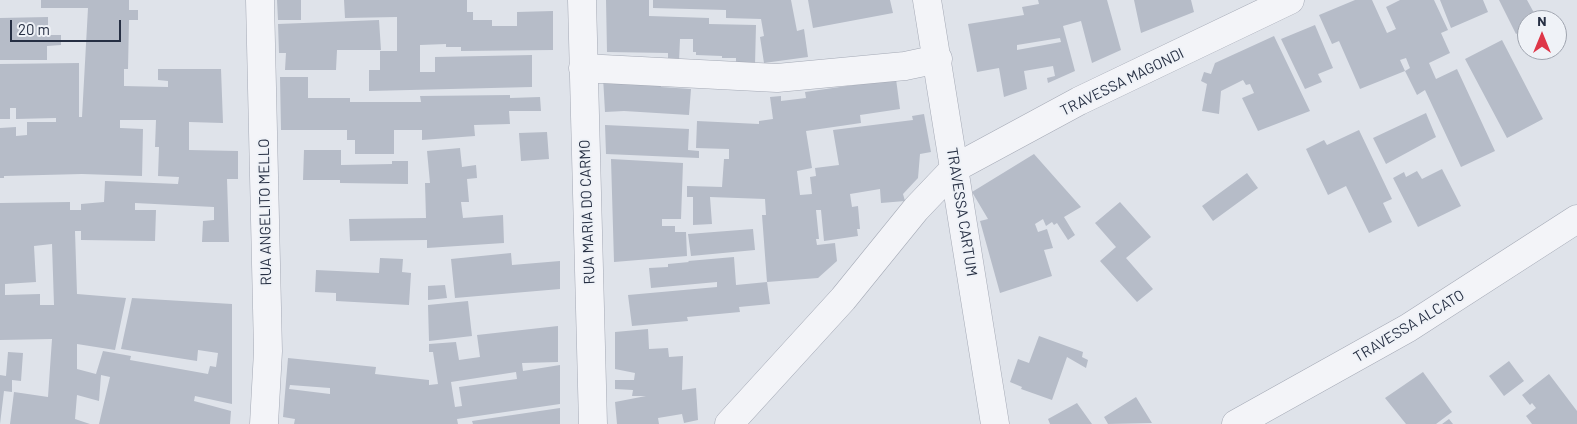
<!DOCTYPE html>
<style>
body{margin:0}
#map{position:relative;width:1577px;height:424px;overflow:hidden;background:#dfe3ea;font-family:Barlow,sans-serif}
canvas{display:block}
.north{position:absolute;left:1517px;top:10px;width:50px;height:50px;box-sizing:border-box;background:#eff2f7;border:1px solid #9fa4af;border-radius:50%;rotate:0deg;font-size:14px;font-weight:700;line-height:20px;text-align:center;color:#262f43}
.north::after{content:'';display:block;margin:auto;width:18px;height:22px;background:#de3648;clip-path:polygon(50% 0,100% 100%,50% 72%,0 100%)}
.scale{position:absolute;left:10px;top:20px;width:111px;height:22px;box-sizing:border-box;border:2px solid #262f43;border-top:0;padding-left:6px;font-size:15px;line-height:18px;white-space:nowrap;color:#262f43;-webkit-text-stroke:4px #eff2f7;paint-order:stroke}
</style>
<div id="map">
<canvas width="1577" height="424"></canvas>
<div class="north">N</div>
<div class="scale">20 m</div>
</div>
<script>
const ctx = document.querySelector('canvas').getContext('2d');
ctx.lineJoin = 'round';
function fillPath(path, color) { ctx.fillStyle = color; ctx.fill(path, 'evenodd'); }
function strokePath(path, color, width, dash) { ctx.strokeStyle = color; ctx.lineWidth = width; ctx.lineCap = dash ? 'butt' : 'round'; ctx.setLineDash(dash || []); ctx.stroke(path); }
function drawText(font, color, halo, rows, align = 'center') {
  ctx.font = font + ' Barlow,sans-serif'; ctx.lineWidth = 4; ctx.setLineDash([]); ctx.textBaseline = 'middle'; ctx.strokeStyle = halo; ctx.fillStyle = color; for (const [text, x, y, turn = 0] of rows) {
    ctx.save(); ctx.translate(x, y); ctx.rotate((+turn || 0) * Math.PI / 180); ctx.textAlign = isNaN(turn) ? turn : align; if (halo) ctx.strokeText(text, 0, 0); ctx.fillText(text, 0, 0); ctx.restore();
  }
}
fillPath(new Path2D(`
 M41 0H129V10H138V20H129L128 69H124V86L168 87V81L158 80V69H221L223 123 189 122V150L238 151V179H227L229 242H202L203 221 214 220V207L135 203V210H156L155 241 81 240V231H75L77 294 126 298 115 350 77 344V369L96 374 103 351 131 356 130 360 208 374 210 366 216 367 218 353 198 350 197 361 121 349 132 298 232 304V404L195 396 194 401 231 411 230 424H99L110 377 101 375 99 401 77 395 75 419 90 424H10L14 392 48 397 52 339 0 340V203L70 202V210H81V204L104 202 105 181 178 184 179 177 158 176 159 147H155L156 120H120V128L143 129 142 176 82 174 4 176V178H0V128L16 127V136L27 135V122H56V118L16 119V108H10V119H0V64L79 63V117H82L88 8H41ZM52 244 54 305H40V294L5 295V284L36 282 34 246Z
 M277 0H301V20H278Z
 M344 0H467V12H473V20H492V26H517V12L553 11V50L461 51V47H446V44L420 45V72H435V57L532 55V87L369 91V70H380V51H397V17L345 18Z
 M606 0H649V16L709 18V24L756 25 755 65H736V58H722V56L696 55V52H693V39H680L679 62 668 61V53L607 52Z
 M653 0H791L797 31 804 29 808 57 764 63 760 37 764 36 761 19 726 18V10L653 8Z
 M808 0H890L893 13 813 28Z
 M1038 0H1107L1121 50 1092 63 1081 21 1063 26 1075 71 1048 83 1047 78 1055 76 1053 66 1024 71 1027 89 1004 97 999 68 977 72 968 24 1024 15 1022 7 1039 4ZM1060 38 1061 42 1017 50V45Z
 M1134 0H1191L1194 12 1141 33Z
 M1355 0H1372L1387 33 1396 29 1386 7 1400 0H1434L1448 30 1441 33 1450 53 1429 63 1436 79 1457 69 1495 151 1461 167 1425 90 1417 95 1405 71 1360 89 1339 41 1332 44 1319 15ZM1406 58 1410 68 1405 71 1400 60Z
 M1440 0H1483L1488 12 1451 28Z
 M1499 0H1527L1538 20H1527V29L1516 34Z
 M48 17V35H61V45L47 46V60H0V18Z
 M379 20 381 50H337L336 70H285L286 53H279L278 24Z
 M1315 25 1333 68 1318 74 1322 82 1305 89 1281 39Z
 M1274 36 1310 111 1258 131 1242 98 1254 93 1250 84 1246 85 1243 80 1221 91 1219 114 1202 111 1207 84 1201 81 1204 72 1211 74 1215 63Z
 M1502 40 1543 119 1507 138 1465 59Z
 M280 77H308V98H350V102H421L420 96 510 95V98L540 97 541 111H509L510 124 474 125 475 136 422 140V130H394V154H355V140H347V130H281Z
 M603 77 661 81V87L691 89 689 115 624 111 605 112Z
 M896 79 900 109 860 115 861 123 806 131 812 168 797 171 800 195 812 194 810 177 816 176 815 168 839 165 833 130 913 120 912 116 924 114 931 152 920 154 918 178 903 194 905 201 881 203 880 189 850 194 852 207 858 206 860 229H857L858 236 824 241 821 210H816L819 239H816L817 245 835 243 837 261 818 278 767 282 762 215H766L765 199 710 197 712 224 693 225V197H687V186L722 187 724 159H729V149L696 148 697 121 759 124V121L773 119 770 97 781 96V101L806 98 805 92Z
 M1426 113 1436 137 1386 164 1373 138Z
 M605 125 689 129 688 150 699 151V158L606 154Z
 M1359 130 1392 199 1383 203 1392 222 1369 233 1346 186 1328 195 1306 149 1324 140 1327 145Z
 M547 132 549 159 521 161 519 133Z
 M460 148 462 167 476 165 477 178 467 179 469 202H461L463 218 503 215 504 243 427 248V240L350 241 349 219 426 218 425 183H430L427 151Z
 M304 150H341V165L392 164V161H408V184L340 183V180H303Z
 M1034 154 1081 207 1064 217 1075 235 1068 240 1057 223 1054 225 1052 222 1046 226 1043 219 1035 224 1038 232 1047 229 1053 248 1044 250 1052 276 1000 293 980 221 988 219 972 192Z
 M611 159 683 163 681 219H662V226H675V232H686L687 256 614 262Z
 M1442 169 1461 206 1418 227 1393 178 1404 172 1406 177 1417 171 1422 179Z
 M1247 173 1258 188 1213 221 1202 206Z
 M1120 202 1151 237 1126 258 1153 289 1137 302 1100 261 1116 247 1095 223Z
 M753 229 755 250 691 256 688 234Z
 M511 253 512 265 560 261V289L455 298 451 259Z
 M734 257 736 285 767 282 770 304 739 307 740 312 687 317 688 321 632 326 628 295 717 287V282L651 288 649 268 668 267V264L689 262 688 261Z
 M380 258 403 259 402 272 411 273 409 305 336 301V293L315 292 316 270 379 273Z
 M445 285 447 298 428 300V286Z
 M468 301 472 336 429 341 428 305Z
 M558 326V362L522 363 523 371 560 365V404L457 419 458 424H294L295 419 283 417 288 358 376 367 375 374 429 380V385L438 384 433 352H429V344L456 342 459 360 480 357 477 335ZM516 372 517 379 459 387 462 406 455 407 451 382ZM290 385 330 388V394L289 389Z
 M648 329 649 349 668 348 669 357 683 356 682 390 696 388 698 420 684 423 682 414 658 418 659 424H617L615 402 646 396H632L633 390 615 389V380H634L635 373 615 369V332Z
 M1039 336 1083 352 1082 357 1088 360 1086 368 1067 357 1052 400 1021 389 1022 387 1010 382 1018 359 1029 363Z
 M8 352 23 353 21 381 12 380V392L4 391 0 424V375L6 376Z
 M1509 361 1524 381 1504 396 1489 376Z
 M1423 372 1452 412 1436 424H1406L1385 398Z
 M1549 374 1577 411V424H1532L1526 416 1536 408 1532 403 1530 405 1522 395Z
 M1136 397 1152 423 1108 424 1104 417Z
 M1077 403 1092 424H1050L1048 419Z
 M560 408V424H473L472 421Z
 M1449 419 1453 424H1442Z`), '#b6bcc8');
const minor = new Path2D(`
 M260 0 268 351 264 424
 M582 0 593 424
 M927 0 995 424
 M583 68 777 78 905 66 938 59
 M729 424 843 299 916 209 955 168 1079 101 1290 0
 M1236 424 1408 328 1577 219`);
strokePath(minor, '#a4a9b5', 29);
strokePath(minor, '#f3f4f8', 28);
drawText('15px', '#262f43', '#eff2f7', [
 ["TRAVESSA MAGONDI",1122,82,-26],
 ["RUA ANGELITO MELLO",265,212,-91],
 ["RUA MARIA DO CARMO",587,212,-92],
 ["TRAVESSA CARTUM",962,212,81],
 ["TRAVESSA ALCATO",1409,326,-31]
]);
</script>
